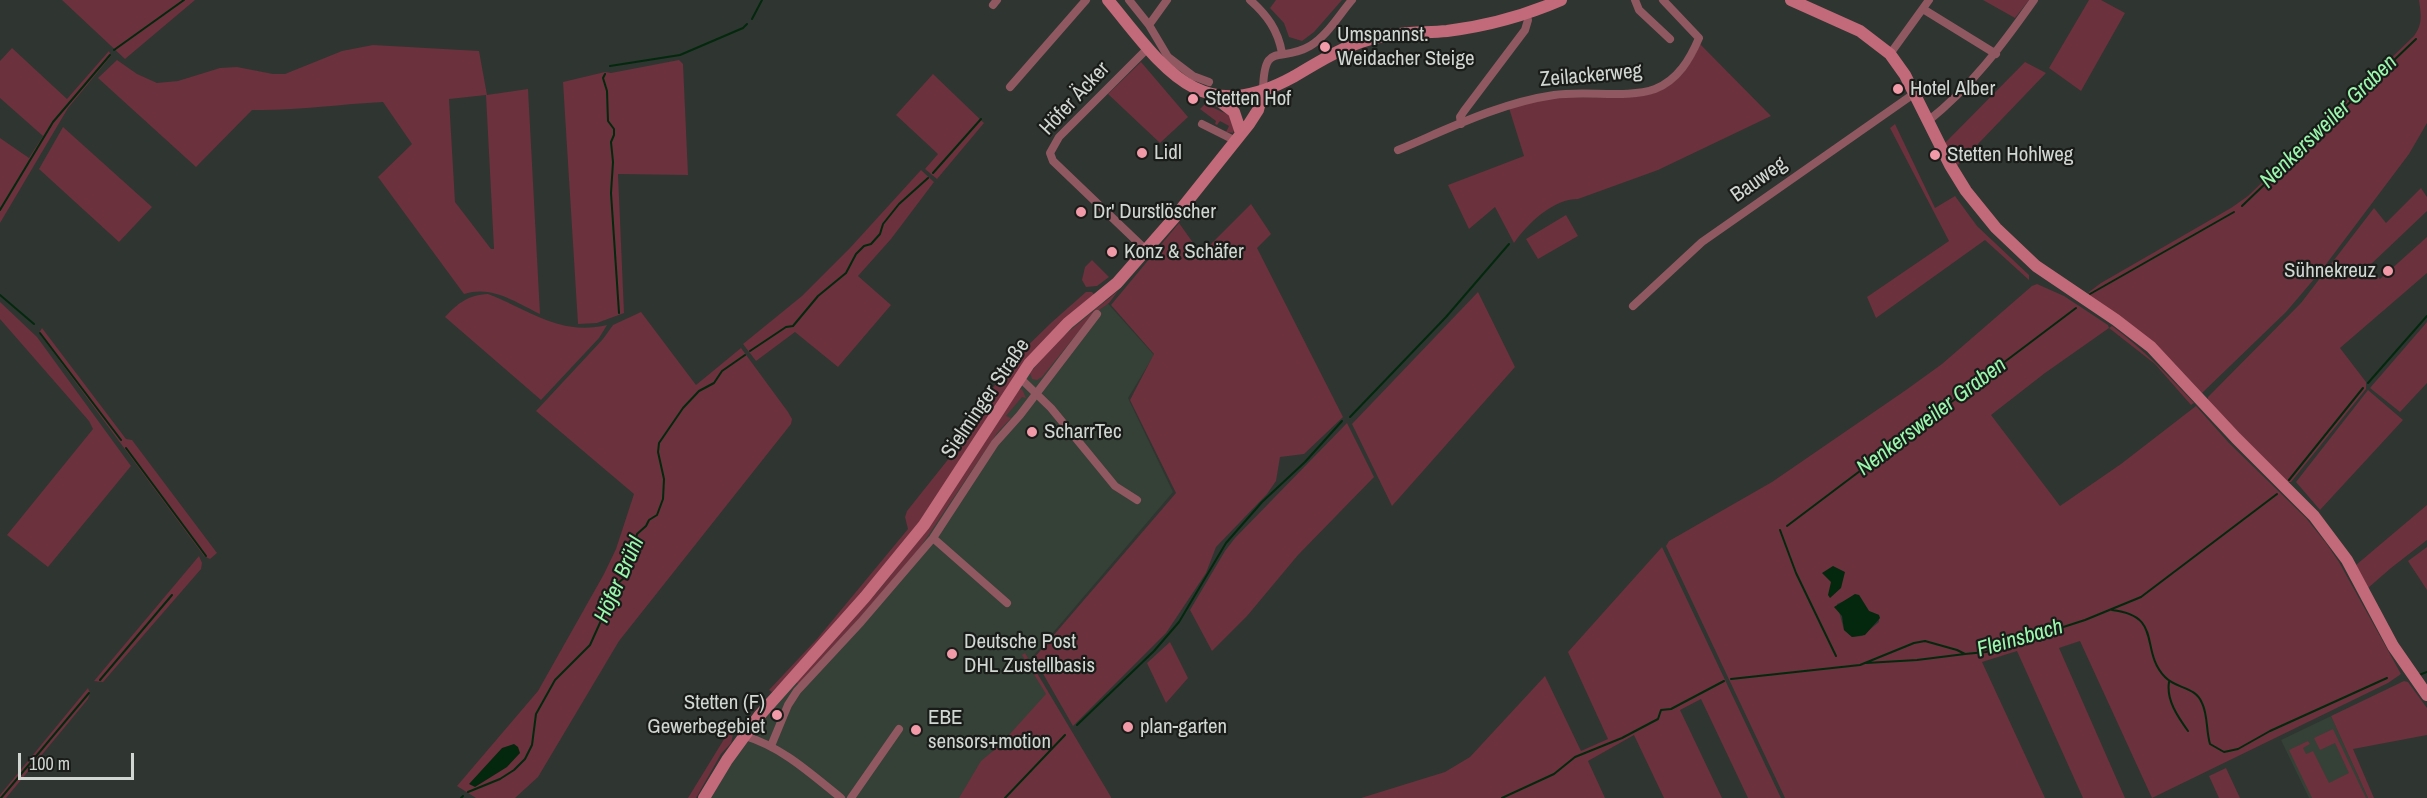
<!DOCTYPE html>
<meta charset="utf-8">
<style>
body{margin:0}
#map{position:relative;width:2427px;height:798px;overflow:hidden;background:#2f3530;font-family:"Archivo Narrow",sans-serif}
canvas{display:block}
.scale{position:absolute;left:18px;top:753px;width:116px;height:27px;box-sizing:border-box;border:3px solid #d2d6d3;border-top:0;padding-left:8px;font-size:18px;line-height:21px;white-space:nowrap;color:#d2d6d3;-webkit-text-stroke:4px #191c19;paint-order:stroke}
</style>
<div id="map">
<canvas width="2427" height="798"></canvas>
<div class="scale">100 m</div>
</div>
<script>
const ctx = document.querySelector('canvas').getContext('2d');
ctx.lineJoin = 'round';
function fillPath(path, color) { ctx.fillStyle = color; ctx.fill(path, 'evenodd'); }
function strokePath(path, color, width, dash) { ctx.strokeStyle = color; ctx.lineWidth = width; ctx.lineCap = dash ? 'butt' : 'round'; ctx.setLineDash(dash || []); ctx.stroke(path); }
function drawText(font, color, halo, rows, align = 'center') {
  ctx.font = font + ' "Archivo Narrow",sans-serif'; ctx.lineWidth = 4.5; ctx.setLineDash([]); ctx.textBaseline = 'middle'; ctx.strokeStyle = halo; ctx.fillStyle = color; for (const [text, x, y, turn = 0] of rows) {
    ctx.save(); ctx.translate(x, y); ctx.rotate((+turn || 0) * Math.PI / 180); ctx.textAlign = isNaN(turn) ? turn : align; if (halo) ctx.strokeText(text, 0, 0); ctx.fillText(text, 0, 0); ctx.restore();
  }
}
fillPath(new Path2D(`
 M1102 297 1154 355 1128 398 1173 492 1028 662 1048 694 959 798H704L719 772 865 597 1012 387Z
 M2331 716 2368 798H2309L2281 740Z`), '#354036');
fillPath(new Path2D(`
 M62 0H195L125 59Z
 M1276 0H1342L1314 32 1302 41 1289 37 1284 23 1270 8Z
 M1983 0H2029L2015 18Z
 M2089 0H2101L2125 13 2081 91 2049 68Z
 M2419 0H2427V123L2409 154 2321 271 2286 312 2202 393 2173 362 2088 298 2089 292 2101 283 2231 208 2248 196 2414 36C2423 24 2421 15 2419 0Z
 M1700 44 1771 116 1658 170 1578 199C1553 199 1528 223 1514 243L1495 207 1469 229 1448 185 1524 156 1509 108C1522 105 1536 101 1549 99 1581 94 1631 103 1659 91 1680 82 1691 64 1700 44Z
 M373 45 479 51 487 95 528 89 540 314C515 302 492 285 464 294L378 177 412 144 383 102C339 104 296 111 252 110L196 167 98 78 117 60 137 74 157 83 178 81 220 68 237 67 273 74H285L342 51ZM486 95 494 249H491L455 202 449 99Z
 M12 48 67 99 109 51 111 56 68 108 0 223V138L29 158 43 136 0 98V61Z
 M679 60 683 64 688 175 618 174 624 313 597 323 578 324 563 82 605 72 611 73Z
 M1141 62 1188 117 1160 143 1108 94Z
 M2025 62 2046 73 1955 168 1943 145Z
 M933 74 984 123 937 179 925 169 938 154 896 115Z
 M1205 104 1229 115 1235 128 1233 133 1226 132 1229 126 1220 121 1217 125 1215 124 1216 121 1200 109Z
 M1895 124 1935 208 1955 196 1977 226 2029 275V280L1985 240 1876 318 1867 297 1949 241 1890 128Z
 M63 127 152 207 119 242 39 169Z
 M921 170 934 182 891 239 858 276 891 305 838 367 795 332 756 361 743 344 802 296 850 248Z
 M2421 188 2427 197V211L2368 267 2380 279 2427 237V273L2340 348 2366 382V389L2291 482H2286L2208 401V397L2301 303 2374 208 2386 223Z
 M1251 204 1271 234 1257 248 1343 417 1304 454 1280 457 1276 481 1267 494 1216 547 1206 573 1166 633 1073 726 1034 658 1176 493 1130 400 1154 354 1111 305 1179 223 1201 254Z
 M1566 215 1578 236 1538 259 1526 239Z
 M1092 260 1109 277 1097 286 1086 287 1082 280 1085 267Z
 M2037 284 2064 296 2108 325 2109 328 2112 326C2143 349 2168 375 2194 403L2191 405 2155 364 2109 328 2045 373 1991 415 2060 506 2121 464 2196 406 2229 443 2306 518 2326 543 2339 562 2401 674 2388 683 2152 798 2080 641 2059 648 2125 798H2083L2017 651 1982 662 2045 798H1785L1666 546 1669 541 1772 482 1906 390 1942 364 2032 286ZM1859 595 1869 611 1879 615V622L1862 636 1852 637 1844 630 1837 604Z
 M1118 291 1109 303 1092 315 1042 377 1037 380 1032 379 1030 373 1056 342Z
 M1086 292H1092L1097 298 1063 324C972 451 885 583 772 692L769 690 817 639 908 529 905 517 907 511 954 452 983 401 1016 357 1052 322Z
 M1478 292 1515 367 1392 506 1352 424Z
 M488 294C530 310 559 336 607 325L599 338 541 400 445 317C458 303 468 295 488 294Z
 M0 302 37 337 131 466 48 567 7 535 93 429 89 421 0 319Z
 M641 312 696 385 741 348 788 412 792 419 791 424 619 641 538 777 515 798H476L457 786 538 691 604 574 616 549 634 494 536 411 603 339 613 325Z
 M2427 322V383L2400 412 2370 388Z
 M42 328 126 439 132 440 217 553 210 559 204 556 39 333Z
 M1022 389 1026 398 1022 397 1006 416 1011 418 997 433 917 552 852 627 799 685 796 682 878 591 918 541 1018 390Z
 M2368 390 2403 420 2320 510 2296 482Z
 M1347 423 1374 477 1298 555 1247 616 1212 651 1190 610 1225 551 1235 538Z
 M2427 505V540L2391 568 2368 588 2356 565Z
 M1662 547 1781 798H1748L1701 699 1680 710 1722 798H1664L1634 735 1588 761 1605 798H1361L1445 772 1470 757 1545 676 1581 751 1608 739 1568 652Z
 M2427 547V590L2408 561Z
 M199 556 202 563 201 569 103 682 94 681Z
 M1170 642 1188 678 1166 703 1147 663Z
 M1025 653 1111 797V798H959L981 761 999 746 1046 694 1022 655Z
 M2404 681 2408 682 2427 708V735L2353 749 2374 798H2368L2331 716Z
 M88 688 90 693 88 699 6 798H0V795Z
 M2333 729 2366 798H2312L2289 750 2308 741 2310 744 2303 748 2306 754 2313 751 2329 783 2349 773 2335 743 2320 750 2314 738Z
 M729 731 733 735 731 743 721 754 696 798H688Z
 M2226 768 2240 798H2219L2209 776Z`), '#6b313d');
fillPath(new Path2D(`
 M1833 566 1845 572 1841 588 1830 598 1828 595 1831 582 1822 573Z
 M1855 594 1859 595 1869 611 1879 615 1880 618 1865 635 1852 637 1844 630 1842 616 1834 607Z
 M514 744 518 747 520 753 507 767 475 787 469 784 502 748Z`), '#03280e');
strokePath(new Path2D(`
 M752 19 762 0
 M114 50 184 0
 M610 66 680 55 743 28 747 24
 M605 74 603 78 607 91 608 121 614 129V135L611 142 613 162 611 193 619 313
 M933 173 981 119
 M2242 206 2416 39
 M0 210 53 122 110 55
 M2090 294 2234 212
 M0 295 34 324
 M40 333 121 440
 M750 351 786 327 793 326 818 296 846 273 856 254 864 246 871 244 880 234 883 224 899 204 928 178
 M2368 383 2427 316
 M1350 417 1446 317 1509 244
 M126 448 206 556
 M2289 480 2363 388
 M1787 526 2076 308
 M1780 530 1796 573 1836 656
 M2112 610C2164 616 2139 650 2165 677 2176 689 2195 686 2202 703 2208 715 2206 731 2210 744L2224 752 2238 749 2270 731 2387 678
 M1866 663 1917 660 1965 654
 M2419 675 2427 672
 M1731 679 1860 665 1914 643 1925 641 1957 650 1965 654 1986 652 2085 620 2141 597 2277 494
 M100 680 172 595
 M2169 682C2166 700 2178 717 2188 731
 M1077 725 1154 651 1179 622 1226 543 1262 502 1305 462 1342 421
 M468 792 500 779 514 770 525 759 532 745 536 714 555 680 590 645 618 583 624 578 631 560 637 534 646 526 649 520 657 515 663 499 664 479 658 452 659 443 683 408 699 391 714 383 722 371 745 355
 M1 798 89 693
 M461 798 463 796
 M1005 798 1065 735
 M1502 798 1554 774 1575 757 1622 738 1658 719 1661 710 1671 709 1724 681`), '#03280e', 2);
strokePath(new Path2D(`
 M1129 0 1149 25 1168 57 1193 76 1209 82
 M1250 0C1267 15 1278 30 1282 53
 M1635 0 1639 10 1670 39
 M993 5 997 0
 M1923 9 1996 54
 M1149 25 1167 0
 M1890 54 1929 0
 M1010 87 1086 0
 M1263 91C1264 39 1279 64 1310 46 1327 36 1339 15 1352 0
 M1928 121C1971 87 2003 44 2034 0
 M1202 124 1236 141
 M1461 124 1460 117 1464 111 1525 30 1528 20 1526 14
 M1398 150C1448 129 1499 103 1554 95 1584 90 1628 99 1655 89 1678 80 1690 59 1699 38L1663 0
 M1146 250 1053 161 1050 153 1059 137 1148 48
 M1633 306 1702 242 1915 93
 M1019 377 1051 408 1115 486 1137 500
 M933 538 1007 603
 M745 736C782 747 811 774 841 798
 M771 746 788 705 797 691 861 622 933 538 995 443 1020 415 1097 314
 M851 798 899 729`), '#905861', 8);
strokePath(new Path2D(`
 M1108 0C1163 66 1198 129 1293 77 1320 61 1348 43 1379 37 1401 32 1425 33 1447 31 1487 26 1524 16 1561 0
 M1791 0 1860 31 1890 54 1905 75 1950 165 1966 191 1996 228 2036 266 2116 320 2151 347 2236 438 2314 516 2347 560 2393 646 2427 695
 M1213 96 1234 112 1241 133
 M704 798 727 760 759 716 865 597 924 525 1029 364 1068 323 1117 283 1174 218 1249 124 1258 110 1263 91`), '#c26a7a', 12);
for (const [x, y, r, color] of [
 [1325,47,6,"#f39aa9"],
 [1898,89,6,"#f39aa9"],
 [1193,99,6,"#f39aa9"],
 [1142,153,6,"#f39aa9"],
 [1935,155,6,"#f39aa9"],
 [1081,212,6,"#f39aa9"],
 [1112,252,6,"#f39aa9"],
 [2388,271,6,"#f39aa9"],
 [1032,432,6,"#f39aa9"],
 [952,654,6,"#f39aa9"],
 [777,715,6,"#f39aa9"],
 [1128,727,6,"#f39aa9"],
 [916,730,6,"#f39aa9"]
]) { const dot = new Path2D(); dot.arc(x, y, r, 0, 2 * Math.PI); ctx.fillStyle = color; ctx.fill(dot); strokePath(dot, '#191c19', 2); }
drawText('21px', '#d2d6d3', '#191c19', [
 ["Umspannst.",1337,35],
 ["Weidacher Steige",1337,59],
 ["Hotel Alber",1910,89],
 ["Stetten Hof",1205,99],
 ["Lidl",1154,153],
 ["Stetten Hohlweg",1947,155],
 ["Dr' Durstlöscher",1093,212],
 ["Konz & Schäfer",1124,252],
 ["Sühnekreuz",2376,271,"right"],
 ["ScharrTec",1044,432],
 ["Deutsche Post",964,642],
 ["DHL Zustellbasis",964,666],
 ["Stetten (F)",765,703,"right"],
 ["Gewerbegebiet",765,727,"right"],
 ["EBE",928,718],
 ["sensors+motion",928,742],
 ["plan-garten",1140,727]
], 'left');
drawText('21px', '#d2d6d3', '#191c19', [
 ["Zeilackerweg",1591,76,-5],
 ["Höfer Äcker",1075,99,-47],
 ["Bauweg",1759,180,-35],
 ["Sielminger Straße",986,399,-56]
]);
drawText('italic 22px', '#9af8ad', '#191c19', [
 ["Nenkersweiler Graben",2329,122,-44],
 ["Nenkersweiler Graben",1932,417,-37],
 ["Höfer Brühl",620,580,-66],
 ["Fleinsbach",2020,639,-16]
]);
</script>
